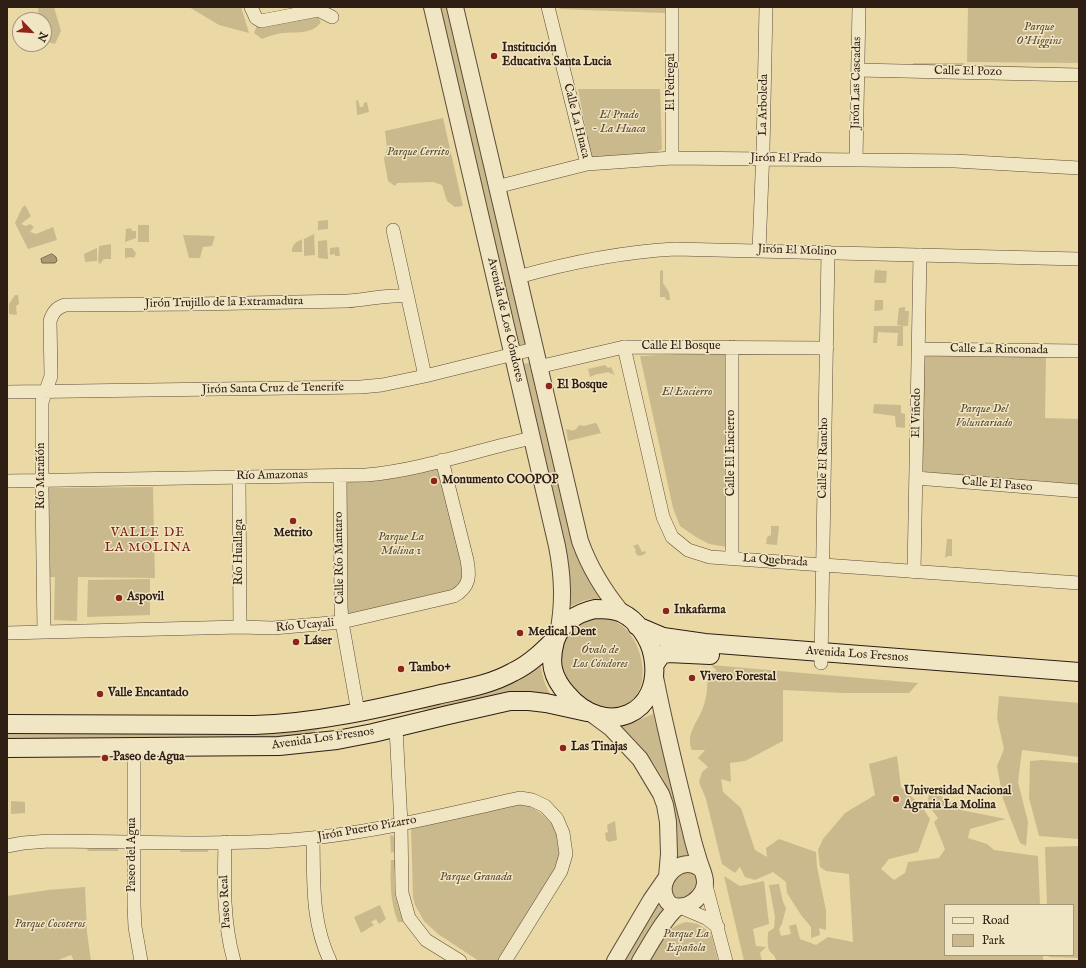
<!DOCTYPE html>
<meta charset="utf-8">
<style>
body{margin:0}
#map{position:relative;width:1086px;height:968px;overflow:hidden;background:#ead9a5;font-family:"IM FELL English",serif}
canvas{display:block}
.frame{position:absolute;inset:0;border:8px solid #2e1d13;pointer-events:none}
.legend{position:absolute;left:944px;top:904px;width:130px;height:52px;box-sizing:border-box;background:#f1e6c4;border:1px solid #a3967d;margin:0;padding:5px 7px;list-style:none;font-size:12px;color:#2e1d13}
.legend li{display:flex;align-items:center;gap:8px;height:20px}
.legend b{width:20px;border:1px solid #a3967d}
.north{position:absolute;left:12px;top:12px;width:40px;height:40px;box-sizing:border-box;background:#f1e6c4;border:1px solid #a3967d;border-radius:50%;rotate:115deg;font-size:11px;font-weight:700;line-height:16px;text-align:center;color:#2e1d13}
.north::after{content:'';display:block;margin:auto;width:14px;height:18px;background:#8f2418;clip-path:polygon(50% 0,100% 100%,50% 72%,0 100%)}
</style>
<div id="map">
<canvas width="1086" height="968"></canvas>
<div class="frame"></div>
<ul class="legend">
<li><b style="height:5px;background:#f1e6c4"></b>Road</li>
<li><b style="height:11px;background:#cab98c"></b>Park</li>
</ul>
<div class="north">N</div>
</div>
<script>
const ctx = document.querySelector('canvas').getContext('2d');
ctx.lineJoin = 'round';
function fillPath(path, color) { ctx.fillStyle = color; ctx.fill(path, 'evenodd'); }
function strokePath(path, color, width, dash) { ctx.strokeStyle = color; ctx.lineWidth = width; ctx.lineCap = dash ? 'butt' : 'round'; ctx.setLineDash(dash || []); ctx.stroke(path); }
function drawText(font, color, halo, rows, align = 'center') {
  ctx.font = font + ' "IM FELL English",serif'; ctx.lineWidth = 3; ctx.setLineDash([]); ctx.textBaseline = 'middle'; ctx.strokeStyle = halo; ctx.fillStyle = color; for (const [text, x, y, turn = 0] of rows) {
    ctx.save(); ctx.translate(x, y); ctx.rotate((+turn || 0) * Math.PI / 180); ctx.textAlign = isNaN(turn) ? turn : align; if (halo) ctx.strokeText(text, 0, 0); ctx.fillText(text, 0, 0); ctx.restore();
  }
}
fillPath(new Path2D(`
 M38 7H54L61 31 55 44 44 41V20H39Z
 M189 7H241L249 33 219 25Z
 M437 7H449L526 343 524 345H517Z
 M559 7H665V13L560 9Z
 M968 7H1079V63L967 62Z
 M316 15 321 22C310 37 294 30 277 34 272 35 267 37 262 39L254 33 258 22Z
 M913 63H964L963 68H913Z
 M969 65 1076 68V71L969 69Z
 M578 89H660L662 149 657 152 597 159 591 156Z
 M358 100 360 107H363L364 103 367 102 369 112 357 115 356 101Z
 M443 118 463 206 455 207 447 201 442 185 433 182 397 183 395 186 388 181 384 159 387 149 385 131Z
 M25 205 31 216 21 224 26 226 30 224 34 227 30 232 36 234 53 227 57 240 28 249 15 223 22 208Z
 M328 220V229L318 230V221Z
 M138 225H149V242H138Z
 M131 228 132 231H136V238L125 242 126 229Z
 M314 234 315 255 304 256V239Z
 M183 235 215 236 212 246 203 247 200 258H189Z
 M302 239V252H292C292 244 295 243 302 239Z
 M327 240 328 259 318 258V241Z
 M111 244V259H104L100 264 98 261 99 246Z
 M339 247 340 256H335V254L330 255V248Z
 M97 248V261L85 262 84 254Z
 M125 248H132L136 253 134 258 131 257 125 258Z
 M663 270V283L669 292 670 300H666L665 297H660V271Z
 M875 270 887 271 886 283H874Z
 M15 295H18L19 304 16 306 17 315 9 314V304Z
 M875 300H883V310L874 311Z
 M905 307V311H909L908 326H903V346H897L898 333 878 332 877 343H873L874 326H903L897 325 899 308Z
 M726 352 727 547 709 544 696 537 680 526 673 508 640 356Z
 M926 356H1046L1045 418 1079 419V486L924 472 922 468 923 359Z
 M532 362 604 599C589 598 579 601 567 609L521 365Z
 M605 365 608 368 611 367 615 376 612 373 610 374 609 372 594 375 590 377 588 369Z
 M874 404 901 405V413L905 414V428L896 427 895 416 873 413Z
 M595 423 597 424 601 433 568 441 566 429C572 431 575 432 579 425L584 426Z
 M431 468 438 469 464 575 457 590 351 615 347 611 346 483 350 481Z
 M153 487 155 578 78 577 77 621 54 620 55 577H50L49 488Z
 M771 526H779L777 545 766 544 767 537 771 535Z
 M947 539H952V556H948L945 558Z
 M638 544 642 552 645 551 646 553 641 556 640 555 638 556 635 552 636 550 633 546Z
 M150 579V615L87 617 88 580Z
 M601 618C607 618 612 619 618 623 639 635 651 675 636 696 632 701 627 704 621 706 600 713 585 700 572 684 566 677 561 670 561 660 561 652 564 643 568 637 576 623 586 619 601 618Z
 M540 660C542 675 544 687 554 699L444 710 400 709Z
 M711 665 918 683 909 693H844L783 690V741L745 761 730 763 731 782 721 779 723 792 741 808 755 850 767 857 766 848 779 839 816 852 817 867 826 910V930L819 928 820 935 811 938V927L801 915 787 893 786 882 773 872 755 880 745 877 740 867 735 873 722 864 706 799 699 782 702 772 708 767 698 758 705 750H692C685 735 698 721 703 708 707 697 708 685 707 673L717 671Z
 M999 696 1079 703V757L1022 750 1018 782 1028 822 1026 846 1020 843 1003 799 997 766 1004 749 997 718Z
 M653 714 666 763 689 859 673 866C674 851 676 836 675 822 674 784 648 752 622 727Z
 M334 723 296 740 7 742V730Z
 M897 756 901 787 921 805 930 819 918 852 889 859 881 869 894 880 905 873 908 862 939 858 945 849 934 822 938 818 928 805 929 788 961 810 1006 819 970 829 968 838 987 844 994 850 1038 856 1040 905H945V955H1043V961H776C775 954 772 955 769 950 767 945 768 938 768 932L774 928 775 917 769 885 779 884 783 902 786 908 782 924 779 929 781 936 791 934 789 926 796 924 800 939 816 945 828 937 853 942 849 874 826 871 820 867 818 850 823 839 845 813 875 795 869 764Z
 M1042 760 1079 763V839L1039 836 1029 798 1030 761Z
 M11 801 25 802V813L11 814Z
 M516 804C520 804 524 804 528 806 544 812 562 831 561 849 561 854 560 860 559 865L499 961H479L438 934 424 921 415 905 413 897 411 828Z
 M615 821 617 840 609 842 606 840 605 833 608 832 607 825Z
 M392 835 394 837V852L391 853 390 836Z
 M1079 846V958L1049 957 1048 955H1073V905H1047L1045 847Z
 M118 848V851H87L88 849Z
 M181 848H209L208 852H180Z
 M391 860H396L394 873 395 896 403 922H398C390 902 390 881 391 860Z
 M684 870 698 874 697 888 686 899H672C670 884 673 880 684 870Z
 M724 876 740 886 764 881 769 924 753 929 756 946 766 947 760 953 762 961H744Z
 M85 887 87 932 91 961H74L71 955 56 961H7V896L48 890Z
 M660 891 666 907 633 961H620Z
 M380 905 386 919 379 924 376 919 371 922 374 925 361 933 354 917Z
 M687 922 698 924 711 933 718 961H648C658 946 667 925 687 922Z`), '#cab98c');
const water = new Path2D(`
 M52 254 56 257 57 261 55 263H42L41 259Z`);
fillPath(water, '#aa9973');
strokePath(water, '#78674d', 1);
const minor = new Path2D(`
 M251 7 256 18 261 21 318 10 332 17
 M548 7 587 164
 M858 70 1079 75
 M672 158V7
 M856 160 859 7
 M496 187 587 164 672 158 955 161 1079 168
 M393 230 425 376
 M759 250 763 150 766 7
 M518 277C571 262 620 252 675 249L1079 259
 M624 347 663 517 672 537 688 550 710 557 1079 583
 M732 347V558
 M918 349 1079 351
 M538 367 624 347 827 348
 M7 392 361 387 382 385 425 376 534 349
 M340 475 341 607 342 622 358 712
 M239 477 240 627
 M916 478 1079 491
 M7 481 366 475C422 470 477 450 532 438
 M914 572 920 255
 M44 632 42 490V402L51 376 50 321C53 312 56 308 65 305L196 304 347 301C367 300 387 294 407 296
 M7 633 240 627 273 628 342 622 454 596C470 587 470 576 467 560L442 460
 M821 663 828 252
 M396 728 401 824 402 893 409 918 426 940 460 961
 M134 748V906L135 927 141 961
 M313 838C314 882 311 920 330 961
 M225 842C224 883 223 922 234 961
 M7 846 23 843 49 841C137 841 225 847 312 838 382 831 451 813 520 798L532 800 545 806 557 819 563 833 566 854 561 871 505 961
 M705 882 726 961
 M680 907 706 918 718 927`);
const tertiary = new Path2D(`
 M432 7 557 546C563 577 564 603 558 634
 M455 7 580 541C590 569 603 590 622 613
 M655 677C665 729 678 780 691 832 693 842 696 851 699 861 701 868 705 875 705 882 705 893 695 903 685 906 679 907 672 907 668 902 653 883 680 852 701 869
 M592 714 611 728 640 759 661 794 665 805 668 822 669 854 667 877 651 900 615 961
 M640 961C649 947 665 916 678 907`);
const secondary = new Path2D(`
 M595 609C604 609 614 609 622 613 637 620 650 639 653 656 664 715 605 739 567 694 552 677 549 663 555 641 561 623 577 613 595 609Z
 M637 626 663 637 705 643 1079 672
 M655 664 661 655 668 653 710 655
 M7 724 254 725C316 723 377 709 437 695 463 689 490 685 513 672 530 664 543 651 556 638
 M7 748 279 746 337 740 373 733 448 715 510 701H529L546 703 587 712`);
strokePath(minor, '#5d4c38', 14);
strokePath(tertiary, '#5d4c38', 18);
strokePath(secondary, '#2e1d13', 20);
strokePath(minor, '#f1e6c4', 13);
strokePath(tertiary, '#f1e6c4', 16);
strokePath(secondary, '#f1e6c4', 18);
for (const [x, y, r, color] of [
 [494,56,4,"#8f2418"],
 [549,386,4,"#8f2418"],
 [434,481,4,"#8f2418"],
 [293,521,4,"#8f2418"],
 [119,598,4,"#8f2418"],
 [666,611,4,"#8f2418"],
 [520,633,4,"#8f2418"],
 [296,642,4,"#8f2418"],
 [401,669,4,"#8f2418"],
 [692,678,4,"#8f2418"],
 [100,694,4,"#8f2418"],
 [563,748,4,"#8f2418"],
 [105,758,4,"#8f2418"],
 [896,799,4,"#8f2418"]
]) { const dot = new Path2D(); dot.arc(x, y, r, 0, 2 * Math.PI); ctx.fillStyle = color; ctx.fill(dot); strokePath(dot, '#f1e6c4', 1.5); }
drawText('italic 12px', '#5d4c37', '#f1e6c4', [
 ["Parque",1039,28],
 ["O'Higgins",1039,42],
 ["El Prado",619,116],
 ["- La Huaca",619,130],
 ["Parque Cerrito",418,153],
 ["El Encierro",687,393],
 ["Parque Del",984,410],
 ["Voluntariado",984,424],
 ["Parque La",401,538],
 ["Molina 1",401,552],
 ["Óvalo de",600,651],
 ["Los Cóndores",600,665],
 ["Parque Granada",476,878],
 ["Parque Cocoteros",50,925],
 ["Parque La",686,935],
 ["Española",686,949]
]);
drawText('bold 12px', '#2e1d13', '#f1e6c4', [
 ["Institución",502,49],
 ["Educativa Santa Lucia",502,63],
 ["El Bosque",557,386],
 ["Monumento COOPOP",442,481],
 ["Metrito",293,534,"center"],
 ["Aspovil",127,598],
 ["Inkafarma",674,611],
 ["Medical Dent",528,633],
 ["Láser",304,642],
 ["Tambo+",409,669],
 ["Vivero Forestal",700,678],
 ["Valle Encantado",108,694],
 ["Las Tinajas",571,748],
 ["Paseo de Agua",113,758],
 ["Universidad Nacional",904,792],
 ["Agraria La Molina",904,806]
], 'left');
drawText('12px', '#2e1d13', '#f1e6c4', [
 ["Calle El Pozo",968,72,1],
 ["El Pedregal",672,82,-90],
 ["Jirón Las Cascadas",857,83,-89],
 ["La Arboleda",764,105,-89],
 ["Calle La Huaca",576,121,76],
 ["Jirón El Prado",786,159,1],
 ["Jirón El Molino",797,251,2],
 ["Jirón Trujillo de la Extramadura",224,303,-1],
 ["Avenida de Los Cóndores",505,320,77],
 ["Calle El Bosque",681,347],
 ["Calle La Rinconada",999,350,1],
 ["Jirón Santa Cruz de Tenerife",273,389,-1],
 ["El Viñedo",917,413,-89],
 ["Calle El Encierro",732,453,-90],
 ["Calle El Rancho",824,458,-89],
 ["Río Marañón",42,476,-90],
 ["Río Amazonas",272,476,-1],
 ["Calle El Paseo",997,485,5],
 ["Río Huallaga",240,552,-90],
 ["Calle Río Mantaro",340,558,-91],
 ["La Quebrada",775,561,4],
 ["Río Ucayali",305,626,-5],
 ["Avenida Los Fresnos",857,655,4],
 ["Avenida Los Fresnos",323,739,-8],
 ["Jirón Puerto Pizarro",367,829,-10],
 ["Paseo del Agua",133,855,-90],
 ["Paseo Real",226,902,-93]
]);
ctx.letterSpacing = '1px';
drawText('13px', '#7a1f14', '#f1e6c4', [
 ["VALLE DE",148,533],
 ["LA MOLINA",148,548]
]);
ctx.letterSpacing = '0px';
</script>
